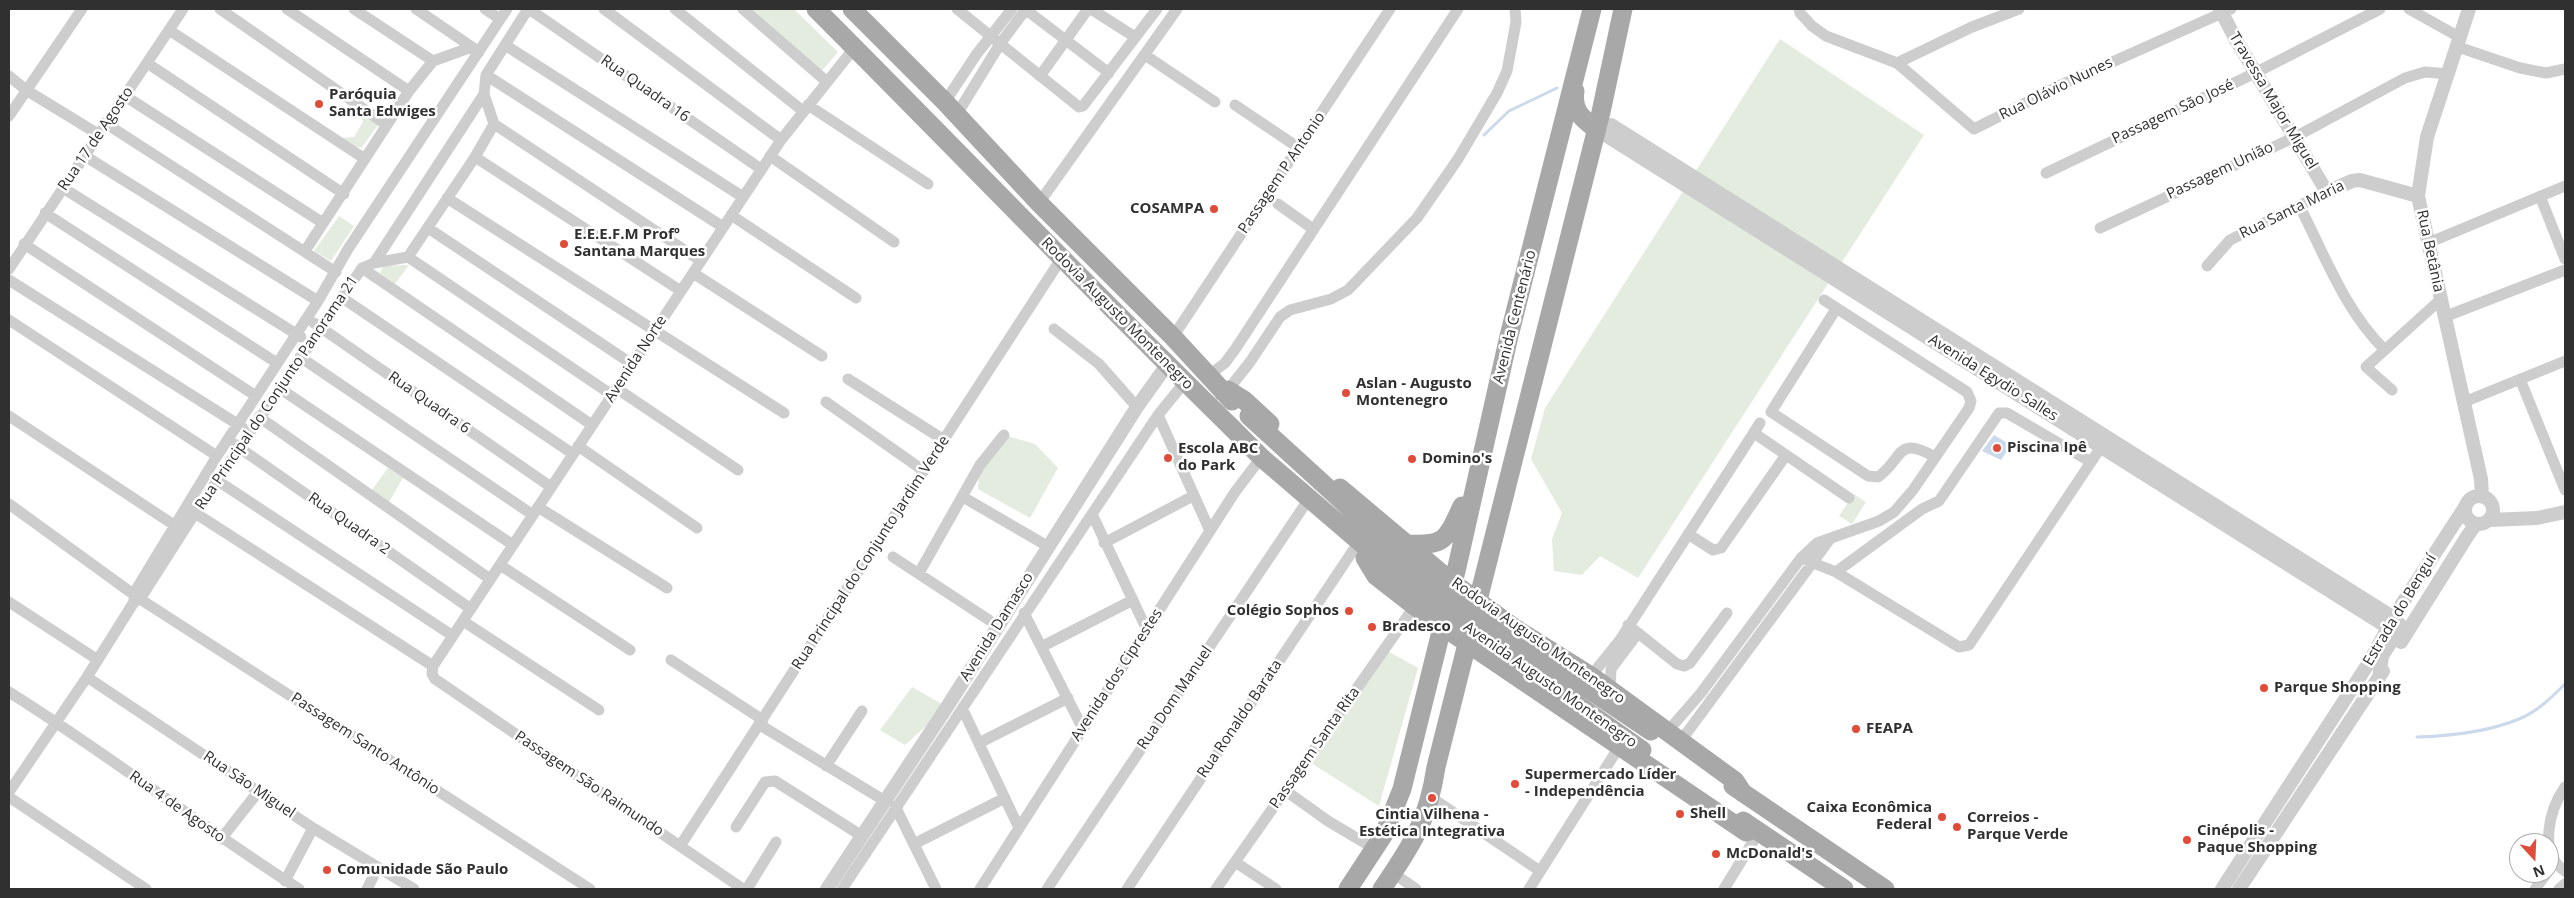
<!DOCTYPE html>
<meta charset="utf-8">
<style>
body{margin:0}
#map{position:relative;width:2574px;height:898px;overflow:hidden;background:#fff;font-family:"Open Sans",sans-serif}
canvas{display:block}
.frame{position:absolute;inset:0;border:10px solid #303030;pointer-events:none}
.north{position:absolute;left:2509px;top:833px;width:50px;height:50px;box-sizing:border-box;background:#fff;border:1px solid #acacac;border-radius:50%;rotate:160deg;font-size:14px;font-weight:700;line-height:20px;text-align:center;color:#303030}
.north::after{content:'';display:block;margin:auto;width:18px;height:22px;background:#df4c39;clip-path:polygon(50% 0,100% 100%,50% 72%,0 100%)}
</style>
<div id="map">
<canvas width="2574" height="898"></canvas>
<div class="frame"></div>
<div class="north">N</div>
</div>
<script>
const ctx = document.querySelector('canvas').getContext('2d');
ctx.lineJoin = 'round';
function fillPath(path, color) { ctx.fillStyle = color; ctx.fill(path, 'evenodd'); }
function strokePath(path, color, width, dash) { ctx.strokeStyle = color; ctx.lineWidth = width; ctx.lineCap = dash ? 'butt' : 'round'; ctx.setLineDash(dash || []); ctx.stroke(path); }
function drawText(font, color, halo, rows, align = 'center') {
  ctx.font = font + ' "Open Sans",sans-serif'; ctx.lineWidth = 5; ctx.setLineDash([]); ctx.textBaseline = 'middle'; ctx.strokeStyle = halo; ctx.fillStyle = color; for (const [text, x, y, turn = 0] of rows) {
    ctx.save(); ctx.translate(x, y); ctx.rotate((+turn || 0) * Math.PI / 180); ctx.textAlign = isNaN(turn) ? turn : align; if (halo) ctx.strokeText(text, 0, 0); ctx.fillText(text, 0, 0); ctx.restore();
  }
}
fillPath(new Path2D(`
 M747 9H794L838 52 821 72Z
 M1780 39 1924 135 1638 578 1600 556 1582 575 1554 571 1552 539 1562 513 1531 459 1545 408Z
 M356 103 381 121 362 147 355 148 338 138 354 137 363 122Z
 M339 216 354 226 331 261 314 251Z
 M409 265 395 284 380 273 383 266Z
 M1004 435 1035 444 1058 468 1030 518 978 489 980 465Z
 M388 468 403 478 389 502 371 491Z
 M1854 494 1866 502 1852 524 1839 516Z
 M1384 649 1418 668 1379 806 1308 761Z
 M912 687 947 707 905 745 880 730Z`), '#e3ecde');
fillPath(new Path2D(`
 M1994 435 2011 445 2001 460 1982 451Z`), '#cbd9eb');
strokePath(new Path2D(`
 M1484 135 1509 111 1557 88
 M2417 737C2450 736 2488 732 2519 719 2537 712 2552 697 2565 684`), '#cbd9eb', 3);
strokePath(new Path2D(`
 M220 9 387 125
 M287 9 409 91
 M354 9 433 61
 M416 9 472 47
 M485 9 500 19
 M529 9 761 169
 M604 9 781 140
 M675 9 803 111
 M743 9 826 81
 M957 9 1079 107 1083 106 1157 9
 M1025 9 1109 73
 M1091 9 1135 37
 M1799 9 1800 13 1812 26 1826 36 1897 63 1974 129 2063 84 2231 9
 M2409 9 2461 38
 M169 30 365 159
 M505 45 743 197
 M2458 47 2520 68 2546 73 2565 69
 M1145 55 1215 102
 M147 63 344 194
 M1897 63 1972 27 2019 9
 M486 75 723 227
 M9 76 26 90 98 134
 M1040 76 1088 9
 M125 96 323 223
 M945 102 976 55 1012 9
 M808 105 928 184
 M1235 105 1299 148
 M957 114 1000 44 1026 9
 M9 116 82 9
 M105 123 336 272
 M494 124 701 261
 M85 156 318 301
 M770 156 894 242
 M475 157 681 291
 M2046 173 2255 73 2380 9
 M63 188 301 337
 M2540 196 2565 259
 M447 198 784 413
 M1039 203 1177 9
 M1278 204 1313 229
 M2300 207C2325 256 2345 311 2385 350
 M45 213 277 363
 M731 215 856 298
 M428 228 632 364
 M2100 228 2295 137 2405 78 2425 72 2449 74
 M2428 243 2565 186
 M24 244 256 396
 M305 251 409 91 433 61 472 47 479 52
 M408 257 612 395
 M374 263 408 257 475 157 494 124 484 94
 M2207 266 2230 240 2327 192
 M362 268 592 425
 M9 269 183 9
 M693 273 822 356
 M9 280 242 427
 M341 297 573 454
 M1836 309 1771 412 1868 476 1878 477C1904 458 1896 435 1935 457
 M2444 317 2565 270
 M9 320 217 456
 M314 323 551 487
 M1054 329 1099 364 1137 407
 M1173 337 1390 9
 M300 357 533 515
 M1208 376 1225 363 1236 348 1458 9
 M848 379 944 440
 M2520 379 2565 490
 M279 388 513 545
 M616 388 738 470
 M1228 390 1250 362 1280 317 1290 310 1331 299 1348 290 1417 218 1458 159 1497 93 1507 71 1516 22 1515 9
 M2392 390 2366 367 2440 300
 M826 402 924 471
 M2464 402 2565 361
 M1158 415 1210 531
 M9 416 174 525
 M259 417 490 579
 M1754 433 1849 498
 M234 444 471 609
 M578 446 697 528
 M218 481 453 636
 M963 497 1049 547
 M9 504 140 599 590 889
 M538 507 667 588
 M195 513 433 666
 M1092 514 1147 630
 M1688 534 1713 550 1721 548 1786 455
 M1104 543 1193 496
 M893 557 989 620
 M1801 558 1836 572 1959 647 1969 645 2097 453
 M500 565 630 650
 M1836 572 1922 509 1939 501 1999 413H2007L2091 462
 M919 573 980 465 1004 435
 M9 602 98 660
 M134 602 140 599 195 513 362 268 374 263 484 94 486 75 528 9
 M1024 613 1083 729
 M463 621 599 710
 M1628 625 1677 664 1684 666 1690 663 1727 613
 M1043 646 1133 600
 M671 660 763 720
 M1591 676 1620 640 1760 423
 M87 677 313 828 414 889
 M1610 690 1611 669 1638 633
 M9 692C108 754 200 826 299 889
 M963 710 1019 828
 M760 725 885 801
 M1667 732 1701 693 1801 558 1817 543 1879 521 1894 512 1913 490 1969 408 1971 401 1967 392 1824 300
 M1680 742 1830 539
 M979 743 1068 698
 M826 766 862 711
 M2565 787C2549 810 2538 854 2565 871
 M1286 791 1328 821 1375 849
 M9 792 87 677 134 602V593L217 456 318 301 348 249 507 9
 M9 797 146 889
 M1432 798 1540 871
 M895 806 936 889
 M736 827 765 782 775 781 862 836
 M221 839 258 792
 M914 844 1005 798
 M680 846 1061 259
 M1235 862 1276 889
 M1393 873 1416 889
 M285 881 313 828
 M367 889 378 867
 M743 889 435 679 432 674 433 666 781 140 855 47
 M747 889 776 842
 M842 889 1158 415 1184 383
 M980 889 1235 492 1257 463
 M1047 889 1304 506
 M1127 889 1354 549
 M1216 889 1414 607
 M1529 889 1619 747
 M1724 889 1759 832
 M2535 889 2547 873
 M2559 889 2565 884`), '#cdcdcd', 11);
strokePath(new Path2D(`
 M2220 9 2236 40 2327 192 2352 181 2360 180 2418 196
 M2469 9 2427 137 2418 196 2481 479 2482 496
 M1611 125 2394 618 2401 626 2382 656 2379 678
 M1596 129 2389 628
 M2465 510a14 14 0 1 1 28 0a14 14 0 1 1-28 0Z
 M2490 520 2537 518 2565 512
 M2401 642 2468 535 2476 524
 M827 889 947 707 1137 407 1167 365
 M2222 889 2368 664 2398 610 2465 507
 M2239 889 2383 671`), '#cdcdcd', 14);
strokePath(new Path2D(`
 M816 9C955 148 1091 290 1231 427
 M852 9 945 102 1039 203 1173 337 1232 401
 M1575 91C1572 110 1581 118 1596 129
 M1223 392 1228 390 1244 400 1270 424
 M1340 488 1453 583 1513 627 1591 676 1735 781 1743 793
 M1406 544C1446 546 1446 540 1462 506
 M1365 558 1376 576 1430 618 1746 832 1754 829
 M1733 786 1885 889
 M1743 821 1844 889
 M1348 889 1384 834 1402 789 1457 567 1509 336 1592 9
 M1382 889C1412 845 1428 821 1436 767L1601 112 1623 9`), '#a8a8a8', 19);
strokePath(new Path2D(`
 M1249 416 1434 585 1651 731
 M1231 427 1262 458 1423 596 1642 750`), '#a8a8a8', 19);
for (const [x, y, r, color] of [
 [319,104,5,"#df4c39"],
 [1214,209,5,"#df4c39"],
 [564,244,5,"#df4c39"],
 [1346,393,5,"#df4c39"],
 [1997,448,5,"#df4c39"],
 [1168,458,5,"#df4c39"],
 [1412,459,5,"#df4c39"],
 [1349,611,5,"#df4c39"],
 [1372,627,5,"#df4c39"],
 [2264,688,5,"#df4c39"],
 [1856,729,5,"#df4c39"],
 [1515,784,5,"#df4c39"],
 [1432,798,5,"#df4c39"],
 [1680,814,5,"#df4c39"],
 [1942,817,5,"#df4c39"],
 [1957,827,5,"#df4c39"],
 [2187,840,5,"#df4c39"],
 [1716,854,5,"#df4c39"],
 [327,870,5,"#df4c39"]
]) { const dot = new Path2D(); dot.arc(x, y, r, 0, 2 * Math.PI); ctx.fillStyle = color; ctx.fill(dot); strokePath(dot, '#fff', 2); }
drawText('15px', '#303030', '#fff', [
 ["Rua Quadra 16",645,89,35],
 ["Rua Olávio Nunes",2056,89,-26],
 ["Travessa Major Miguel",2273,101,59],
 ["Passagem São José",2173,112,-25],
 ["Rua 17 de Agosto",96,139,-56],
 ["Passagem União",2220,171,-25],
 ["Passagem P Antonio",1282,173,-56],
 ["Rua Santa Maria",2292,210,-26],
 ["Rua Betânia",2430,251,78],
 ["Rodovia Augusto Montenegro",1117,314,45],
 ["Avenida Centenário",1515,317,-76],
 ["Avenida Norte",636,359,-57],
 ["Avenida Egydio Salles",1993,378,32],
 ["Rua Principal do Conjunto Panorama 21",277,393,-56],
 ["Rua Quadra 6",429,403,35],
 ["Rua Quadra 2",349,524,35],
 ["Rua Principal do Conjunto Jardim Verde",871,553,-57],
 ["Estrada do Benguí",2400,610,-59],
 ["Avenida Damasco",997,627,-58],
 ["Rodovia Augusto Montenegro",1538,641,35],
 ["Avenida dos Ciprestes",1117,675,-57],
 ["Avenida Augusto Montenegro",1550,685,35],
 ["Rua Dom Manuel",1175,698,-56],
 ["Rua Ronaldo Barata",1240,719,-56],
 ["Passagem Santo Antônio",365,744,33],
 ["Passagem Santa Rita",1315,748,-55],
 ["Passagem São Raimundo",589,784,34],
 ["Rua São Miguel",249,785,34],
 ["Rua 4 de Agosto",177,807,35]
]);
drawText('bold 15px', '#303030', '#fff', [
 ["Paróquia",329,95],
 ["Santa Edwiges",329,112],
 ["COSAMPA",1204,209,"right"],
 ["E.E.E.F.M Profº",574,235],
 ["Santana Marques",574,252],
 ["Aslan - Augusto",1356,384],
 ["Montenegro",1356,401],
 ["Piscina Ipê",2007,448],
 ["Escola ABC",1178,449],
 ["do Park",1178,466],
 ["Domino's",1422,459],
 ["Colégio Sophos",1339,611,"right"],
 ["Bradesco",1382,627],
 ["Parque Shopping",2274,688],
 ["FEAPA",1866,729],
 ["Supermercado Líder",1525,775],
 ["- Independência",1525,792],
 ["Caixa Econômica",1932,808,"right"],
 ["Federal",1932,825,"right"],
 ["Shell",1690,814],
 ["Cintia Vilhena -",1432,815,"center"],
 ["Estética Integrativa",1432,832,"center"],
 ["Correios -",1967,818],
 ["Parque Verde",1967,835],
 ["Cinépolis -",2197,831],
 ["Paque Shopping",2197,848],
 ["McDonald's",1726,854],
 ["Comunidade São Paulo",337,870]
], 'left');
</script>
